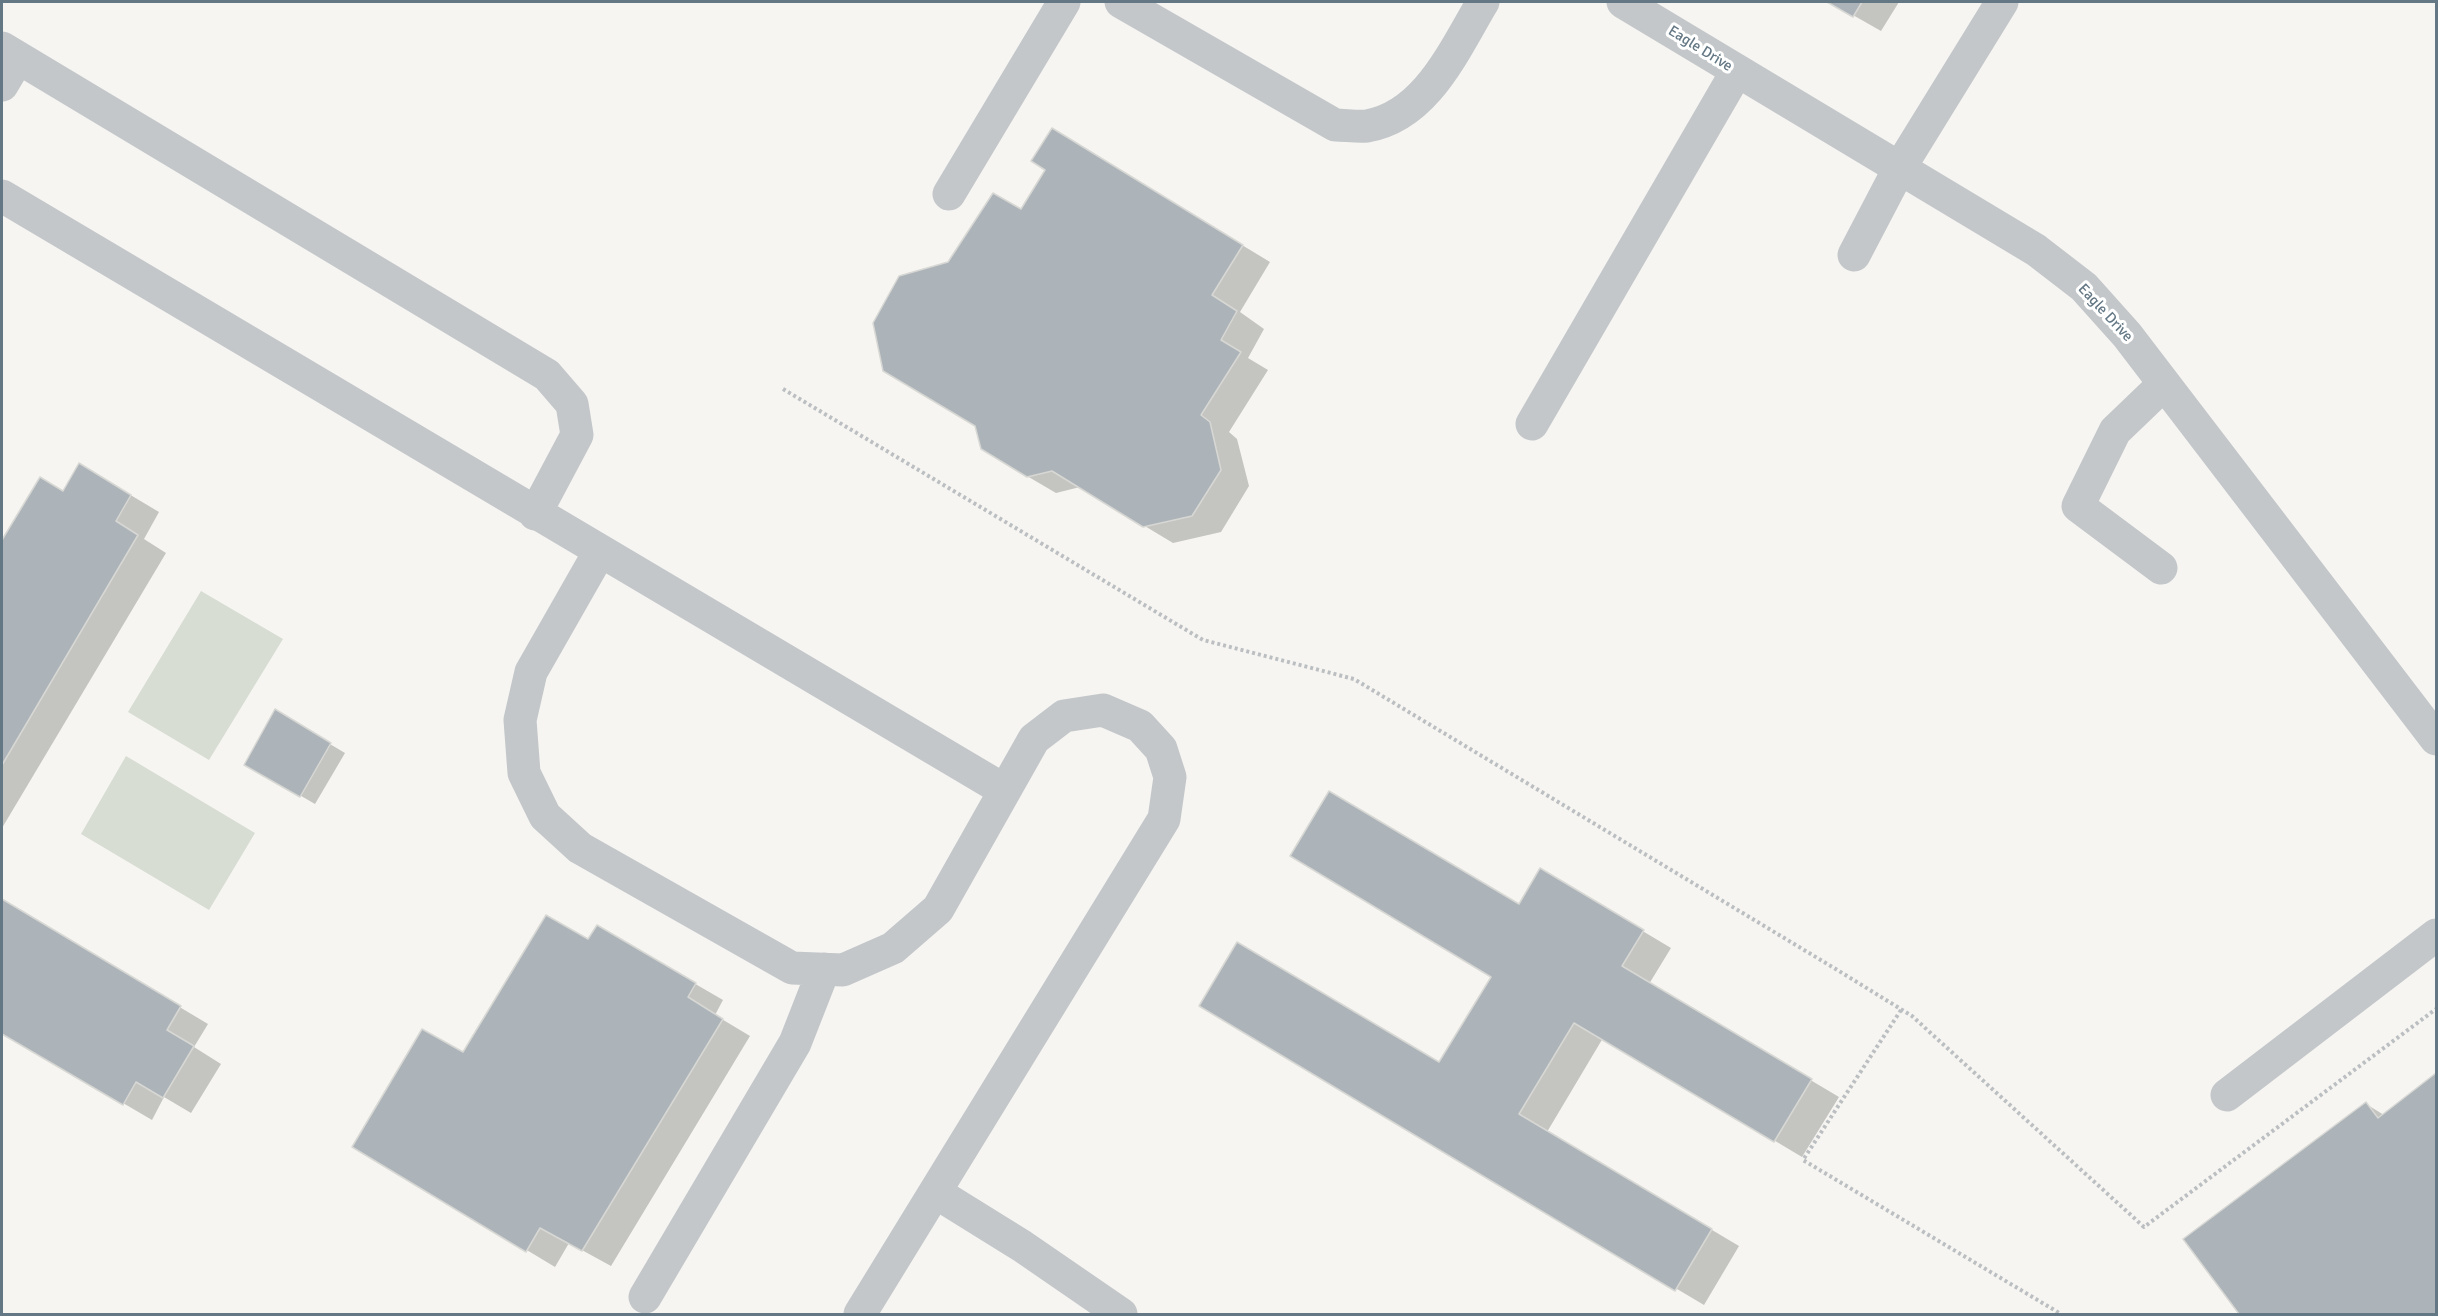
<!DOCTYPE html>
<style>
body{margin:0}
#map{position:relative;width:2438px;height:1316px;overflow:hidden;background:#f6f5f2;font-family:Signika,sans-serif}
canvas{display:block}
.frame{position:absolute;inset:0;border:3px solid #637784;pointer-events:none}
</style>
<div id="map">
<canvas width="2438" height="1316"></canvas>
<div class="frame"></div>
</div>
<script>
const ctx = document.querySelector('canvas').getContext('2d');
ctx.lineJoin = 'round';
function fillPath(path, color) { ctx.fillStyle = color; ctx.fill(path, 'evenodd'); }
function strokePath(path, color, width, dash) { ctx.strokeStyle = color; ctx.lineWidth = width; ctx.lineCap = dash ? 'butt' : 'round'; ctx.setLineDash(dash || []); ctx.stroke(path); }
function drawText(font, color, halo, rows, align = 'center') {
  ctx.font = font + ' Signika,sans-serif'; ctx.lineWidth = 6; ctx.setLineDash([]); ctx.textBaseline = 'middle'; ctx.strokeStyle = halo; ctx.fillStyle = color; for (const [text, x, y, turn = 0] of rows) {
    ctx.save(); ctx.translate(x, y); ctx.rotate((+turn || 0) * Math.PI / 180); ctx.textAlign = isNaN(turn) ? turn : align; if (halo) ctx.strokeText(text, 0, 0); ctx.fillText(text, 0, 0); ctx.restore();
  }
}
fillPath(new Path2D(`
 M201 591 283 639 209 760 128 712Z
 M126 756 255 833 209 910 81 834Z`), '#d7ddd2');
fillPath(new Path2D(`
 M1830 2H1899L1881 31Z
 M1080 147 1270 262 1240 312 1264 329 1248 358 1268 370 1229 432 1237 439 1249 486 1221 532 1173 543 1080 487 1056 493 1027 476 949 263 1022 211Z
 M40 479 64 492 107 481 159 512 144 539 166 553 2 828V543Z
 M276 712 345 753 315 804 246 764Z
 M1569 887 1671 948 1649 984 1839 1097 1802 1157 1603 1038 1547 1132 1739 1246 1704 1305 1201 1006 1439 1063 1493 976 1520 906Z
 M2 901 208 1024 194 1047 221 1064 191 1113 164 1097 152 1120 2 1032Z
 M597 927 723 1000 715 1015 750 1036 611 1266 569 1243 555 1267 354 1146 464 1054 589 941Z
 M2436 1075V1314H2241L2185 1240 2366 1104 2384 1115Z`), '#0003');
const building = new Path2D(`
 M1827 2H1862L1853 17Z
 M1052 128 1243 245 1212 295 1237 311 1221 340 1241 352 1201 415 1210 422 1221 470 1192 516 1143 527 1052 471 1027 477 981 449 975 426 883 371 873 323 899 276 948 262 993 193 1021 209 1045 170 1031 161Z
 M79 463 131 495 116 521 138 535 2 765V540L40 477 63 491Z
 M275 709 331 743 300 797 244 765Z
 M1329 791 1519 904 1540 868 1644 930 1622 966 1812 1079 1774 1142 1574 1023 1519 1114 1712 1229 1675 1291 1199 1006 1237 942 1439 1062 1491 977 1290 856Z
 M2 899 181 1006 167 1030 194 1046 163 1098 136 1082 123 1105 2 1034Z
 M546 915 588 939 597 925 696 983 688 997 723 1019 582 1251 540 1228 526 1252 352 1147 422 1029 463 1052Z
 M2436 1073V1314H2239L2183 1239 2366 1102 2378 1118Z`);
fillPath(building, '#acb4b9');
strokePath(building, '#d7d7d4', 1.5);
strokePath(new Path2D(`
 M783 389 1203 640 1354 679 1839 971 1912 1016 2144 1227 2436 1009
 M1901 1010 1803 1160 2061 1314`), '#bcbfc1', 4, [3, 3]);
strokePath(new Path2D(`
 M1121 2 1335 125C1345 125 1357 127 1367 126 1427 116 1455 48 1483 2
 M1623 2 2036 250 2084 287 2127 335 2436 739
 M2 48 547 375 572 404 577 435 535 514
 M2 85 18 58
 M949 194 1064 2
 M2 196 1004 790
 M1854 255 1899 169 2002 2
 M1532 424 1737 71
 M600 551 531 672 520 720 524 773 545 816 580 848 792 968 843 970 893 948 938 909 1034 739 1064 716 1103 710 1140 726 1161 749 1170 777 1164 819 860 1314
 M2161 568 2078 506 2115 431 2164 384
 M2227 1095 2436 935
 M935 1192 1022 1246 1121 1314
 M645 1297 795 1043 824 969`), '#c3c7ca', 33);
drawText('15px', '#637784', '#fff', [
 ["Eagle Drive",1700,49,32],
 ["Eagle Drive",2105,313,47]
]);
</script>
